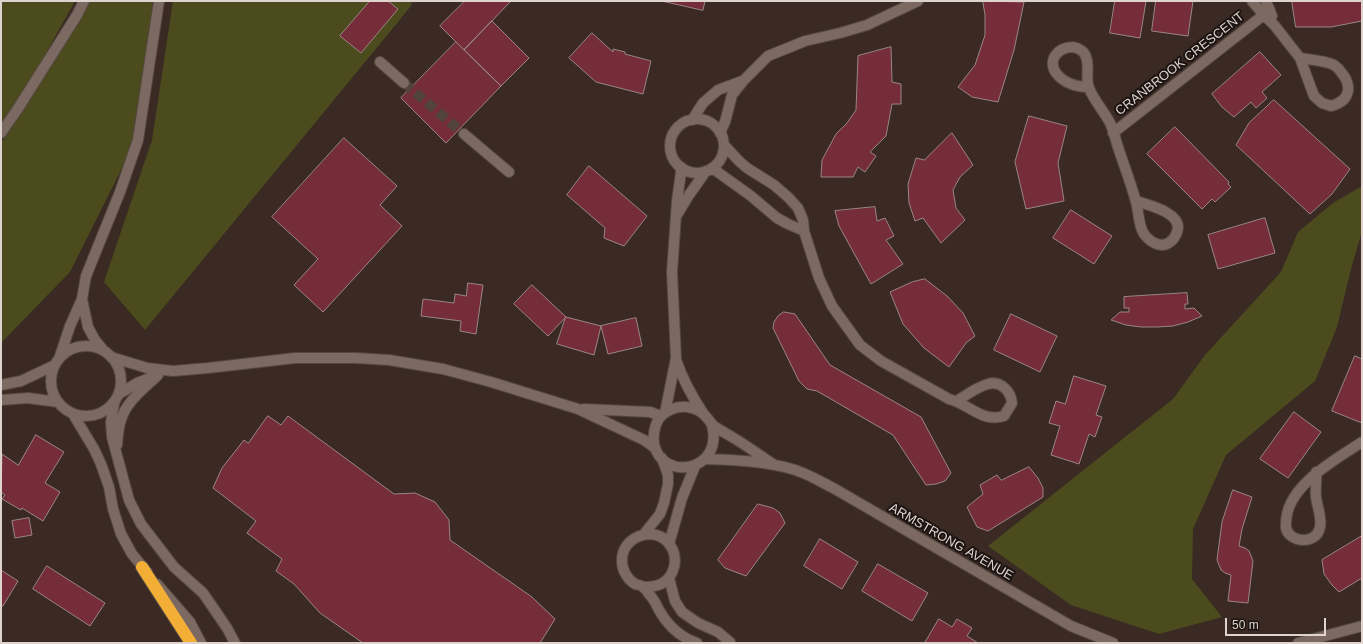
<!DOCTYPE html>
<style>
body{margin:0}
#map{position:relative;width:1363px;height:644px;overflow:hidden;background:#3a2a23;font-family:Arial,sans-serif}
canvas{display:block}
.frame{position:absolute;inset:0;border:2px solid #ded3ce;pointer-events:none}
.scale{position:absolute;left:1225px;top:618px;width:101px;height:18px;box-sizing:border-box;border:2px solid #ded3ce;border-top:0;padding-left:5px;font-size:12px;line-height:14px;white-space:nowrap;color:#ded3ce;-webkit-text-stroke:3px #1c1411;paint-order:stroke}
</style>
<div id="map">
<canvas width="1363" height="644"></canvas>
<div class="frame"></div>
<div class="scale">50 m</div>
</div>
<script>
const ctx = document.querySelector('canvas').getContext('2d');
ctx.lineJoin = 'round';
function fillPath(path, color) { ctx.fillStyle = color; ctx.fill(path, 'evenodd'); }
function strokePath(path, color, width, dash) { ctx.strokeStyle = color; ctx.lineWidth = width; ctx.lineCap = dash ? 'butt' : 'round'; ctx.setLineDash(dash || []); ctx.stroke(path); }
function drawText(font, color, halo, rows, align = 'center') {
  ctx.font = font + ' Arial,sans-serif'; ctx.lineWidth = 4; ctx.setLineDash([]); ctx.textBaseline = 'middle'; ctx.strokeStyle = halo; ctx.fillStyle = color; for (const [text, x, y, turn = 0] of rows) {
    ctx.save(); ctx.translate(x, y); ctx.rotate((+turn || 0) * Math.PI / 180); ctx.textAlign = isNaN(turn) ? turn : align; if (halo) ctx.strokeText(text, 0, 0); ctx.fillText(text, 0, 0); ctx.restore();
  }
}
fillPath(new Path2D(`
 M1 1H75L12 114 1 129Z
 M80 1H153L135 142 70 272 1 343V143L23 111Z
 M173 1H412L411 6 145 330 104 282 152 140Z
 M1362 186V232L1352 265 1337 327 1315 381 1226 455 1193 529 1192 579 1222 617 1159 634 1071 605 988 546 1173 399 1205 355 1281 272 1298 232 1333 203Z`), '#4b4b1e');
const building = new Path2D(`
 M370 1H388L398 9 361 53 340 36Z
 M465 1H511L464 50 440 26Z
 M662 1H705L703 10Z
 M983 1 1024 2 1014 50 998 102 972 97 958 87 975 65 985 35V15Z
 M1115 1H1146L1140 38 1110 33Z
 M1156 1H1193L1188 36 1152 31Z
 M1292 1H1362V21L1331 27H1296Z
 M492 21 529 58 501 86 464 50Z
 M592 33 613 52V49L625 52V54L651 61 643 94 596 82 569 58Z
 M456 42 501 86 446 143 401 98Z
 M891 47 892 82 901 84V104H892L886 136 870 152 876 156 865 172 858 167 853 177H821L822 160 836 134 847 123 856 110 858 56Z
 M1260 52 1281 75 1262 92 1267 98 1256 108 1251 102 1234 117 1222 107 1212 94Z
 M1274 100 1350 169 1332 194 1310 214 1236 145 1249 123Z
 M1029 116 1067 126 1058 163 1064 201 1026 209 1015 162Z
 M1175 127 1229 182 1228 184 1231 187 1215 202 1212 199 1202 209 1147 154Z
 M952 133 973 165 960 177 953 190 956 208 965 220 941 243 923 218 915 221 909 203 908 184 916 158 924 160Z
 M344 138 397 186 380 205 402 226 323 312 294 285 318 259 272 217Z
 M589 166 647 216 624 246 604 238 605 228 567 195Z
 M875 207 877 221 885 218 894 236 886 240 903 264 871 284 839 226 835 211Z
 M1071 210 1112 236 1094 264 1053 238Z
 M1265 218 1275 253 1218 269 1208 235Z
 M925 279 947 296 963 313 975 336 966 343 949 367 924 348 903 324 890 292 912 282Z
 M468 283 483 285 476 334 460 331 461 321 421 316 423 299 454 303 455 294 466 296Z
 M532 285 566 317 548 336 514 304Z
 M1187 293 1188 304H1185V309L1194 308 1202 316 1188 322 1173 326 1157 327H1141L1126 325 1111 320 1120 312H1129V308H1124V297Z
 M784 312 795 314 830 365 921 417 951 473 945 481 936 484 926 485 893 435 817 391 807 389 799 381 773 328 774 322 778 316Z
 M1011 314 1057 336 1040 372 994 350Z
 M566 317 601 326 594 355 557 344Z
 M636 318 642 346 608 354 601 326Z
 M1355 356 1362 359V423L1332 411Z
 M1074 376 1106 386 1096 415 1102 417 1095 437 1089 434 1079 464 1051 455 1060 426 1049 423 1056 401 1065 404Z
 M1294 412 1321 432 1288 478 1260 459Z
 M268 416 281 425 288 416 394 494 415 493 435 502 449 520 450 540 532 597 555 619 540 643H363L320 613 294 584 276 571 282 559 247 533 256 521 213 488 222 468 244 440 248 443Z
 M36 435 64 452 45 483 60 492 43 521 22 508 21 510 2 499 5 495 1 492 2 454 18 465Z
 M1029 467 1038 478 1043 488V497L988 531 977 527 967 507 983 494 980 485 997 475 1001 480Z
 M1233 490 1252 497 1242 529 1239 546 1245 548 1249 551 1253 561 1248 603 1228 601 1231 575 1225 573 1221 570 1217 560 1222 522Z
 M758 504 773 508 780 513 785 523 746 576 725 568 718 560Z
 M29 518 32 535 15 538 12 521Z
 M1362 536V578L1339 592 1332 585 1324 574 1322 560Z
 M820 539 858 562 842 589 804 566Z
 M878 564 928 593 912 621 862 591Z
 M47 566 105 603 90 626 33 589Z
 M1 570 18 581 3 606 1 605Z
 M939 619 952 627 957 619 972 628 967 636 978 643H925Z`);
fillPath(building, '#742d39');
strokePath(building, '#9b8587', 1);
strokePath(new Path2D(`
 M404 83 464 134`), '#53433d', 10, [10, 5]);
const minor = new Path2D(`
 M1252 1 1264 15 1275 26 1300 58 1314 96 1322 103 1331 106C1350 101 1353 86 1341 72 1339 69 1337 67 1334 65 1324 60 1311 60 1300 58
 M1266 1 1272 16
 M380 62 404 83
 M1089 87C1077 87 1064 83 1056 73 1047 60 1058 47 1073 47 1079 48 1085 52 1086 57 1090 67 1085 78 1089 88 1093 99 1103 110 1109 121 1113 128 1115 137 1117 144 1123 163 1131 183 1136 202 1139 212 1138 225 1144 234 1150 242 1161 249 1170 242 1173 240 1176 235 1177 232 1184 213 1148 205 1136 201
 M670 146a27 27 0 1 1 54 0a27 27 0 1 1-54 0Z
 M692 120 703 103 718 90 742 81
 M1 133 17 110 77 15 84 1
 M720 133 725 122 732 95 744 80 768 56 805 41 840 33 867 25 918 1
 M1113 133 1270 10
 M464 134 509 172
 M724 145 740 162 747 168 774 185 788 197 798 208 803 220 804 231 819 278 832 306 860 345 881 361 949 399C969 404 982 423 1004 416L1012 403C1011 392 1001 380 988 384 977 387 966 395 957 401
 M712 168 751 196 777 218 788 224 804 231
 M677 215 689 195 706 171
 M82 299 88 327 95 340 104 351
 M51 381a35 35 0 1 1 70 0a35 35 0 1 1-70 0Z
 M111 357 147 368 173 371 208 368 295 358H356L389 360 443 369 491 382 578 409 644 440 655 448
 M59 359 70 326 82 299 86 276 120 192 138 140 159 1
 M676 360C683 380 691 395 703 413
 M1 385 21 381 55 365
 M119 394 137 383 155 376
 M1 400 28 398 58 402
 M114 404 111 422 112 437 129 500 141 524 174 567 203 593 227 628 235 643
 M584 409 650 412 661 416
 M665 413 676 358 672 272 677 201 681 172V167
 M73 414 94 449 101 464 109 487 113 509 121 534 132 554 147 572
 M712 425C724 472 662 482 654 444 653 436 654 428 658 420 664 411 676 406 687 407 695 408 703 412 708 419 710 421 711 424 714 426 719 430 726 433 732 437 746 445 759 455 773 464
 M117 445C118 436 118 428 121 420 126 401 145 388 158 375
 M705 459C734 460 765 461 792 469 807 473 821 482 835 489L1071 626 1113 643
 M1316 472C1317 481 1315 489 1316 497 1317 506 1322 517 1320 527 1318 538 1307 542 1297 539 1289 536 1285 531 1286 523 1286 486 1335 460 1362 442
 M644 534 660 514 664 503 668 484V475L662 458
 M669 544 682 498 695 466
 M669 578 675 601 682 612 698 623 718 632 730 642
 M157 584 190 622 201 643
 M643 587C649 587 655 587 661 584 675 577 679 558 670 545 656 524 621 536 622 561 622 570 627 579 635 584 638 585 641 585 643 587 646 589 648 592 649 594 654 599 656 604 659 610 668 626 679 637 697 643
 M1298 643 1362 626`);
const highway = new Path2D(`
 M142 567 191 643`);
strokePath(minor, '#554842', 12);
strokePath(highway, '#554842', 14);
strokePath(minor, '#7c6961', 10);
strokePath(highway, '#f3ae35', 12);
drawText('13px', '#ded3ce', '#1c1411', [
 ["CRANBROOK CRESCENT",1180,64,-38],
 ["ARMSTRONG AVENUE",951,542,30]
]);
</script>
